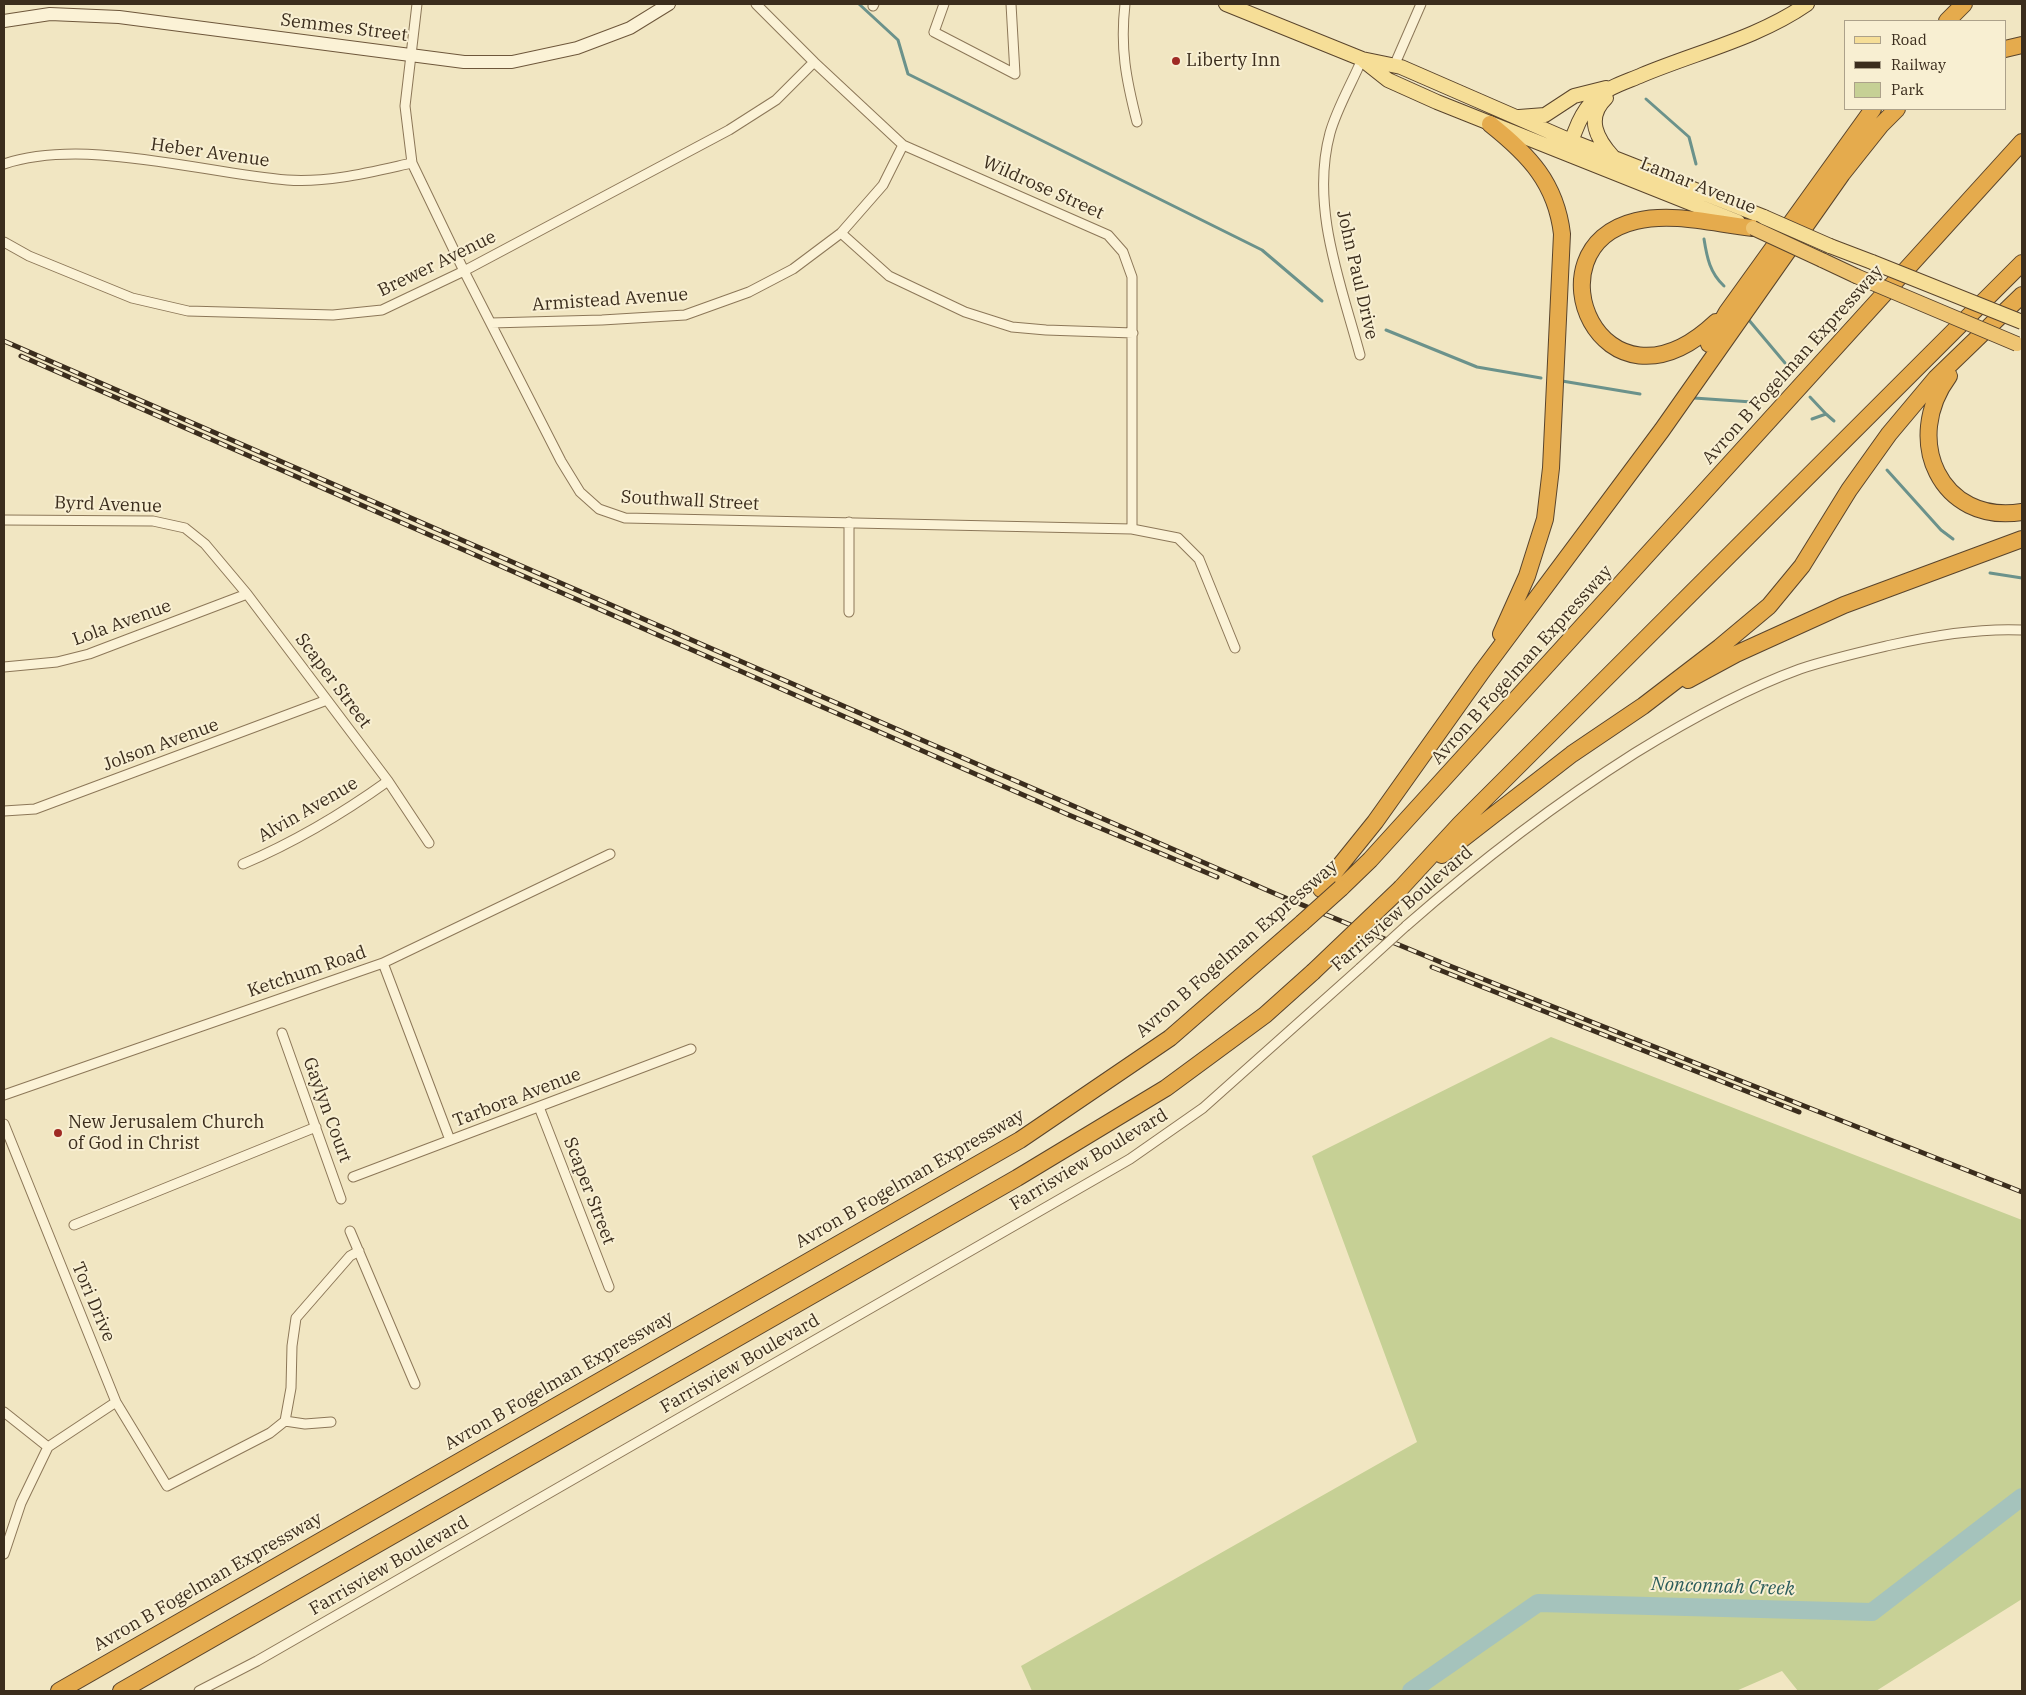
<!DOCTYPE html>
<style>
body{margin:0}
#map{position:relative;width:2026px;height:1695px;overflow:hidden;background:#f1e6c2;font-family:"IBM Plex Serif",serif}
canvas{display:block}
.frame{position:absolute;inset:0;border:5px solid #3b2d1d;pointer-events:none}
.legend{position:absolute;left:1844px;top:20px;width:162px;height:90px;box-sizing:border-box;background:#f8efd2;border:1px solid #aca18a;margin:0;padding:6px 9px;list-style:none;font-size:15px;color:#3b2d1d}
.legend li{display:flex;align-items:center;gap:10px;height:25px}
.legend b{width:25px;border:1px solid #aca18a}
</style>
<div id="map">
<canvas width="2026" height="1695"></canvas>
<div class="frame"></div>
<ul class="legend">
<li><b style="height:6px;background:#f6de97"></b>Road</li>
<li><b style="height:6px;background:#3b2d1d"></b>Railway</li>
<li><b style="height:14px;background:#c6d095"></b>Park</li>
</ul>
</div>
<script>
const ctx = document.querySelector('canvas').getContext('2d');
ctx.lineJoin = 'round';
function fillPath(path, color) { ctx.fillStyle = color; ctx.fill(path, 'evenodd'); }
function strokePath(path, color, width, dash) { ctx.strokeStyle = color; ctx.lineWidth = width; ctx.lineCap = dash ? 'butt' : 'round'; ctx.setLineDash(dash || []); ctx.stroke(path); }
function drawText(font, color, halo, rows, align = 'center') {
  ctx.font = font + ' "IBM Plex Serif",serif'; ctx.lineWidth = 4; ctx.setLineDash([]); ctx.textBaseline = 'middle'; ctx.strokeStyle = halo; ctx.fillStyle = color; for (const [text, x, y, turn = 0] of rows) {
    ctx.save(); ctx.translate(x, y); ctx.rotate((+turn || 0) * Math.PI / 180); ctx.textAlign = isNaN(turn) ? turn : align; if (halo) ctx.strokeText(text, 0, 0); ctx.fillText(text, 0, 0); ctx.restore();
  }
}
fillPath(new Path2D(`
 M1551 1037 2022 1220V1599L1876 1691H1798L1782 1671 1736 1691H1032L1021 1666 1417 1442 1312 1156Z`), '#c6d095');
strokePath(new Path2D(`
 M859 4 898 40 908 74 1262 250 1322 301
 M1646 99 1689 137 1696 164
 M1704 239C1707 258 1710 273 1724 286
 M1748 319 1785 363
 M1386 330 1477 367 1541 378
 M1562 381 1640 394
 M1810 397 1826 414
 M1694 398 1752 402
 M1812 419 1826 414 1834 421
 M1887 470 1941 530 1953 539
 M1990 573 2022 578`), '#6b928b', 3);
strokePath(new Path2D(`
 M1411 1691 1538 1603 1872 1612 2022 1497`), '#a5c3bc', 18);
const minor = new Path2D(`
 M417 4 405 106 412 163 464 271 561 461 580 492 599 509 625 518 1132 529 1178 538 1199 559 1235 648
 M756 4 814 62 903 145 1108 235 1123 252 1132 277V529
 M944 4 934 32 1015 74 1011 4
 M1125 4C1120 48 1126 79 1137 122
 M873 6 874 4
 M1394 66 1421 4
 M4 164C85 137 202 173 287 180 329 183 371 172 412 163
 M841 233 889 276 965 312 1012 327 1046 330 1133 333
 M4 242 29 256 132 298 188 311 333 315 382 310 464 271 729 130 776 100 814 62
 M491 323 602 320 685 315 749 292 793 269 841 233 883 185 903 145
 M1360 355C1341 284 1310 207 1330 133 1337 108 1352 83 1362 59
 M4 520 153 521 185 528 205 544 247 594 388 781 429 843
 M849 612V522
 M4 667 57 662 89 654 247 594
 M4 811 35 809 327 700
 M243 864C295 842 342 814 388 781
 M1406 926C1479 862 1553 805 1635 753 1687 721 1742 690 1800 669 1830 659 1861 652 1891 645 1935 635 1978 628 2022 630
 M383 963 450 1140
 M282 1033 341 1199
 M4 1095 383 963 610 854
 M539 1107 609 1287
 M4 1124 116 1402 167 1486 270 1433 285 1421 291 1388 292 1346 296 1318 350 1256 359 1251
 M353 1177 691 1049
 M74 1225 316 1127
 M350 1231 415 1384
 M4 1412 48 1447
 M285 1421 305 1424 331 1422
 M4 1554 21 1503 48 1447 116 1402
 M199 1691 257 1661 1130 1159 1203 1108 1360 968`);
const secondary = new Path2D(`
 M4 21 50 14 119 17 464 62H512L577 48 630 28 669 4`);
const primary = new Path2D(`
 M1226 4 1362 59 1401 67 1571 141 1764 217
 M1364 61 1388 80 1437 102 1738 222
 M1606 98C1585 118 1597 139 1613 157
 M1519 117 1545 115 1574 96 1606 88
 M1569 150C1573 133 1582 111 1595 99 1608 87 1626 82 1642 75 1697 52 1758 38 1807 4
 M1830 246 1872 262`);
const trunk = new Path2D(`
 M1822 260 1856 276`);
const motorway = new Path2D(`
 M1947 21 1964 4
 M2005 49 2022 45
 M1490 124C1529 155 1556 183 1562 234L1551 468 1545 519 1527 576 1501 634
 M1716 322C1601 430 1525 247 1636 221 1673 212 1715 224 1753 228
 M1709 344 1727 312 1873 109
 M1949 376C1902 439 1940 525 2022 512
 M1688 680 1736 654 1844 605 2022 539
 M1442 855 1572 754 1643 706 1720 647 1769 606 1802 566 1849 490 1889 434 1936 378 2022 295
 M1341 888 1370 860 2022 142
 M1401 888 1460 824 2022 263
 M1321 889 1375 822 1481 673 1662 430 1842 174 1881 125 1897 109
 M59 1691 1020 1140 1170 1038 1302 923
 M121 1691 1017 1178 1166 1088 1265 1015 1313 972`);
strokePath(minor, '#8c7758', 11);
strokePath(secondary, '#6e573b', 14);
strokePath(primary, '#59442c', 16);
strokePath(trunk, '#59442c', 16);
strokePath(motorway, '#59442c', 18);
strokePath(minor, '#fbf2d6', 9);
strokePath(secondary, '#fbf2d6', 12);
strokePath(primary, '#f6de97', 14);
strokePath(trunk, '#eec472', 14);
strokePath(motorway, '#e5ab4d', 16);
const rail = new Path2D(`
 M4 341 1276 894 1450 966 2022 1192
 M21 356 1069 815 1217 877
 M1432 967 1799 1112`);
strokePath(rail, '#3b2d1d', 5);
strokePath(rail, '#f8efd2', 3, [9]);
const minorBridge = new Path2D(`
 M1360 968 1406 926`);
const primaryBridge = new Path2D(`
 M1764 217 1830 246
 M1872 262 2022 322`);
const trunkBridge = new Path2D(`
 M1753 228 1822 260
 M1856 276 2017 344`);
const motorwayBridge = new Path2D(`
 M1302 923 1341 888
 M1313 972 1401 888`);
strokePath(minorBridge, '#8c7758', 11, []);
strokePath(primaryBridge, '#59442c', 16, []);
strokePath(trunkBridge, '#59442c', 16, []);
strokePath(motorwayBridge, '#59442c', 18, []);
strokePath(minorBridge, '#fbf2d6', 9);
strokePath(primaryBridge, '#f6de97', 14);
strokePath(trunkBridge, '#eec472', 14);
strokePath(motorwayBridge, '#e5ab4d', 16);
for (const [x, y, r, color] of [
 [1176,61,5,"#9f2a24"],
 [58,1133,5,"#9f2a24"]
]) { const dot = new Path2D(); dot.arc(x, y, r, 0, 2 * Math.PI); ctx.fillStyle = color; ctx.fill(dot); strokePath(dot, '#f8efd2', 2); }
drawText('18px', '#3b2d1d', '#f8efd2', [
 ["Semmes Street",344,28,7],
 ["Heber Avenue",210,153,8],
 ["Lamar Avenue",1698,186,22],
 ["Wildrose Street",1043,188,24],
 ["Brewer Avenue",437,264,-26],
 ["John Paul Drive",1357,275,77],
 ["Armistead Avenue",610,300,-4],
 ["Avron B Fogelman Expressway",1793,365,-48],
 ["Southwall Street",690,501,3],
 ["Byrd Avenue",108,505,2],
 ["Lola Avenue",122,623,-20],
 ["Avron B Fogelman Expressway",1522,665,-48],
 ["Scaper Street",333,681,53],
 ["Jolson Avenue",161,745,-20],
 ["Alvin Avenue",308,810,-30],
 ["Farrisview Boulevard",1402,909,-41],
 ["Avron B Fogelman Expressway",1237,949,-41],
 ["Ketchum Road",307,972,-19],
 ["Tarbora Avenue",517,1098,-21],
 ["Gaylyn Court",327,1110,70],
 ["Farrisview Boulevard",1089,1160,-31],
 ["Avron B Fogelman Expressway",910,1179,-30],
 ["Scaper Street",589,1191,69],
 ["Tori Drive",93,1302,67],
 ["Farrisview Boulevard",740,1364,-30],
 ["Avron B Fogelman Expressway",559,1381,-30],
 ["Farrisview Boulevard",389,1566,-30],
 ["Avron B Fogelman Expressway",208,1582,-30]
]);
drawText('18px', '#3b2d1d', '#f8efd2', [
 ["Liberty Inn",1186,61],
 ["New Jerusalem Church",68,1123],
 ["of God in Christ",68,1144]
], 'left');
drawText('italic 19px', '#2b5c5b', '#f8efd2', [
 ["Nonconnah Creek",1723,1587,2]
]);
</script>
